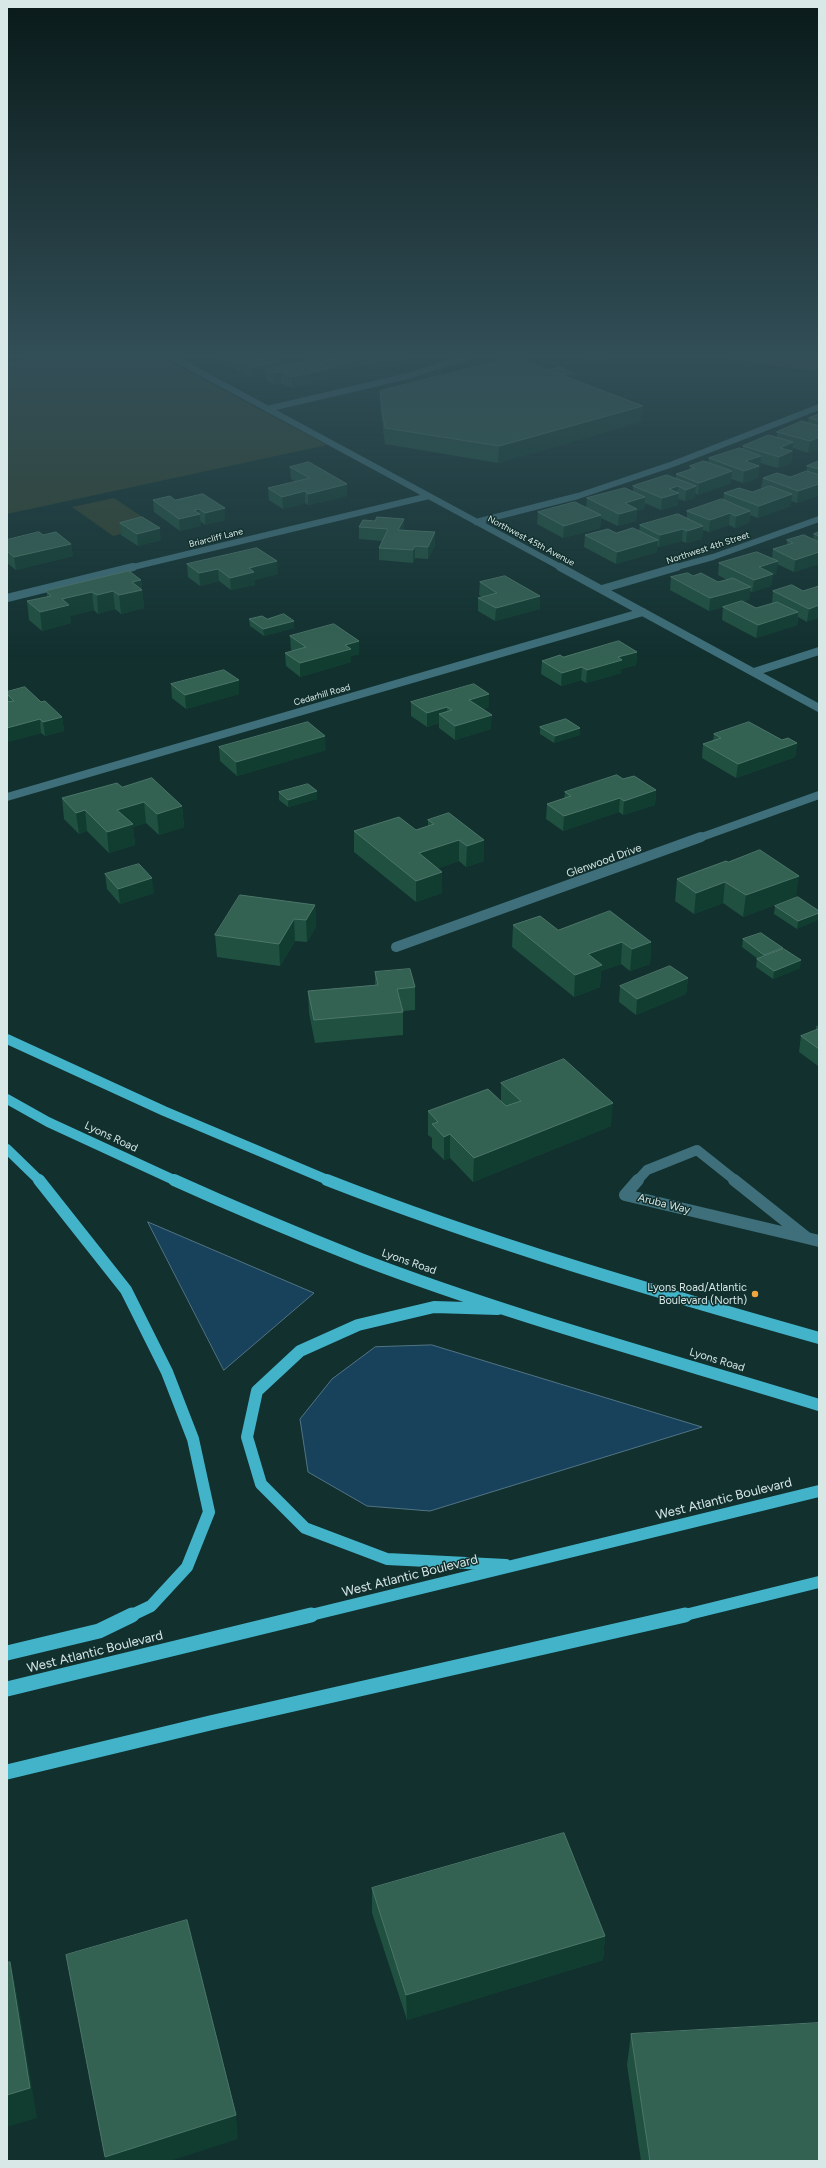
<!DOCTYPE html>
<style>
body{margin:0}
#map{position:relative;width:826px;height:2168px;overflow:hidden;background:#11302e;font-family:Figtree,sans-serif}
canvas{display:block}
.frame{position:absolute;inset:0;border:8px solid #d7e8e7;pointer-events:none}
</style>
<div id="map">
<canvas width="826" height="2168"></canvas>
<div class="frame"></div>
</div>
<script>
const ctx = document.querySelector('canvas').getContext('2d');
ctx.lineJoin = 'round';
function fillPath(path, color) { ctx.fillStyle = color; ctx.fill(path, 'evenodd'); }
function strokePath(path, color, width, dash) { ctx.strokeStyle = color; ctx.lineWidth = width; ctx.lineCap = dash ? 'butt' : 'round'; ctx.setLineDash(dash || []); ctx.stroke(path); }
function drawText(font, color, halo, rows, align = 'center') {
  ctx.font = font + ' Figtree,sans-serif'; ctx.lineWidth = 3; ctx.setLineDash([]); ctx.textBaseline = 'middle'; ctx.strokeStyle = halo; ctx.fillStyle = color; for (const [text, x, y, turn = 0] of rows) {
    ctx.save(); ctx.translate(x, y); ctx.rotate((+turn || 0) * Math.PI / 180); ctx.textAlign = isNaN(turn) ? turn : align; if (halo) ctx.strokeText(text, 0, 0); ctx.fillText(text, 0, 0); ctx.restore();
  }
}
fillPath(new Path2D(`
 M43 356H159L327 445 7 514V362Z
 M708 356H819V372Z
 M114 498 156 526 113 536 72 507Z`), '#30412e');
const water = new Path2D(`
 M148 1222 314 1293 224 1370Z
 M432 1345 702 1427 430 1511 367 1506 308 1472 300 1419 332 1379 375 1347Z`);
fillPath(water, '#18425b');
strokePath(water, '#517485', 1);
strokePath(new Path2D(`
 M170 356 562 568
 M267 409 408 376 470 356
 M476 522 578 496 673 464 819 407
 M129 568 429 496
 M673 568 713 557 819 519`), '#3e6f7a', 6);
strokePath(new Path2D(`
 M560 567 819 708
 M602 589 677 567
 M7 598 133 567
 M754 672 819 651
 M7 797 643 612
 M699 838 819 795`), '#3e6f7a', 8);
strokePath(new Path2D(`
 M396 947 701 837
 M637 1181 647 1170 697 1150 736 1181`), '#3e6f7a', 10);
strokePath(new Path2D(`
 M638 1180 625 1195 807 1238
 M734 1180 807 1238
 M807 1238 819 1241`), '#3e6f7a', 12);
strokePath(new Path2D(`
 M7 1039 164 1111 330 1181
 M7 1099 48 1122 176 1181
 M7 1149 40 1181`), '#43b3c9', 10);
strokePath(new Path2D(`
 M39 1180 126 1290 167 1372 193 1439 209 1512 187 1567 151 1606 130 1616
 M174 1180C236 1208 298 1234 361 1259 510 1316 666 1358 819 1405
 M327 1180C488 1243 653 1291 819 1338
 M498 1309 434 1307 358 1325 300 1351 257 1391 247 1437 261 1484 305 1528 387 1559 506 1565
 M307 1616 819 1491
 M681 1616 819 1582`), '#43b3c9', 12);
strokePath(new Path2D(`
 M7 1653 99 1631 132 1615
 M7 1689 311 1615
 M7 1772 210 1723 685 1615`), '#43b3c9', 15);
fillPath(new Path2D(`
 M212 356H281V364L272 365V368L320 362 326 360V357L353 360V356H404V360L386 365V367L376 370 356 362V372L327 379V380L292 388 281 383 275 384 266 380V375L252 378 231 367V364L227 365Z
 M579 356H610V359L594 362Z
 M548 370 573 378 571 379 643 406 641 422 498 463 385 444 380 407V391Z
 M819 414V448L808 453 793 448 791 463 778 468 760 463V467L759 468 758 478 743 483 731 479V483L698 495 695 493V498L685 501 678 499V505L661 510 645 503 644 509 637 511 636 521 618 526 601 518 600 528 563 538 537 524 538 512 586 508 587 498 633 491V486L676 479V474L689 470 690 466 708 463 709 458 743 449V446L777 437V432L808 423 809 418Z
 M819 461V495L797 503 791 501V506L758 518 750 515 749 523 735 528 729 525 709 532 703 530 702 539 686 543 682 541 659 547 657 546V552L616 564 584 547 585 535 639 531 640 525 687 518V511L723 500 724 493 752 492 761 489 763 478 790 477 807 471V466Z
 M290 467 347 496 308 505 305 503 283 509 269 500 268 488 296 482 291 479Z
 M203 494 225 520 205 525 200 521 201 526 180 531 154 512 153 500H175Z
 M404 519V530L435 532V545L428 559 415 558 413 563 379 560V548L382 541 359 539V527L375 521Z
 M120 523 161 540 138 546 121 535Z
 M819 532V564L794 572 777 564 776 574 773 575 771 586 752 592 750 591 749 600 743 601 756 608 772 603 773 591H803L819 586 807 622 798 617 797 625 756 638 722 620 723 607 709 611 670 590 671 577 693 576 718 582 727 580 718 575 719 563 772 558 773 549 787 545V540L813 539 814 534Z
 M43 535 71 544 73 556 16 570 7 563V540Z
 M187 564 278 574 254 580 255 585 231 590 219 581 200 586 188 577Z
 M141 580 144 608 121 614 115 609 98 614 94 610 70 616 71 623 42 631 29 620 27 601 47 597 46 591Z
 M480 582 540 596V609L495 621 478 611V598L482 597 479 595Z
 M249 619H267L294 621V628L264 636 250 626Z
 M290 636 359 641V654L351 656V662L300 677 286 666 285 653 293 651 291 650Z
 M637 652 636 665 621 669V673L586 683 581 680 561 686 541 674 542 661 563 657Z
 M171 684 239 694 186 709 172 698Z
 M7 692 41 702 62 717 64 731 45 736 41 733 7 742Z
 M411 702 489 707 483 709 491 729 455 740 439 728V723L427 727 411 716Z
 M540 727 580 728V735L554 743 540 734Z
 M714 734 782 740 797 743 795 757 736 778 702 758 703 744 713 740Z
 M219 747 326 750 237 776 220 761Z
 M623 779 656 790 655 805 623 815 619 812 563 831 546 819 547 804 564 799 565 792Z
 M122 787 182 806 184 827 159 835 146 823 133 827 135 845 109 853 87 831 79 834 64 819 62 798Z
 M279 792 317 799 288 807 279 800Z
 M449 813 484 861 466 867 459 861 438 868 442 893 416 902 354 852V831L416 830 428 826V820Z
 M726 861 796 897 743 917 723 903 694 914 675 901 677 879Z
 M105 874 154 893 120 904 107 889Z
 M315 905 316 927 307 942 295 941 280 966 217 957 215 935Z
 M775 906 819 911 797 929 774 914Z
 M513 925 558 930 651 942 650 964 630 971 621 964 601 971 600 987 574 997 512 947Z
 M743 939 782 949 800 968 773 979 756 967 757 959H758L742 947Z
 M375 972 415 987V1010L403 1011V1035L315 1043 309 1013 308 991 375 985Z
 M688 978 686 994 636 1015 619 1002 620 986Z
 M819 1025V1066H818L799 1052 801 1036 816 1030V1026Z
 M501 1083 611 1126 473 1182 450 1158 444 1160 432 1148V1138L428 1135V1111L501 1101Z
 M372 1888 605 1936 603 1960 407 2020 372 1913Z
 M631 2034 819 2161H641L627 2065Z`), '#1f5040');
fillPath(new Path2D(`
 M227 356H256H231V364L227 365Z
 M269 356H281V364L272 365 273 373 266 369V375L252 378V367L261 357Z
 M382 356H404V360L386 365V367L376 370 375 359Z
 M595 356H610V359L594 362Z
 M356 361V372L327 379V380L292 388V377Z
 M281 372V383L275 384 274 373Z
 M573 373V378L557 381 558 376Z
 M643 406 641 422 498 463 499 446Z
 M819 429V448L808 453 810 441 817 430Z
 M793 442 791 463 778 468 780 448Z
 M761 456 760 467 759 468 758 478 743 483 745 461Z
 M732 471 731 483 698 495 699 483Z
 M347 484V496L308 505V494Z
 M819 484V495L797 503 798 491Z
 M678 486 677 493H679L678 505 661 510 662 498 669 489Z
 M696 486 695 498 685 501 686 490Z
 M305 491V503L283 509 282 497Z
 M792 494 791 506 758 518 759 506Z
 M645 497 644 509 637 511 636 521 618 526 619 514 625 503Z
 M225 508V520L205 525V513Z
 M199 509 201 526 180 531 179 519 194 510Z
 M750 511 749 523 735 528 736 516Z
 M730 513 729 525 709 532 710 520Z
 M601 515 600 528 563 538 564 526Z
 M404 519V531L398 530Z
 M703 526 702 539 686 543 687 531Z
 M160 528 161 540 138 546 137 534Z
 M683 529 682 541 659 547 660 535Z
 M435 532V545L428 559V547Z
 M658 540 657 552 616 564 617 552Z
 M71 544 73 556 16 570 14 557Z
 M415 546V558L413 563V550Z
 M819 552V564L794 572 795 560Z
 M277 561 278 574 254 580 255 585 231 590 230 578 249 568Z
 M778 561 776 574 773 575 771 586 752 592 754 580 759 567Z
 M218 569 219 581 200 586 199 573Z
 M141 580 144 608 121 614 119 595 132 582Z
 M751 587 749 600 709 611 710 598Z
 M113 591 115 609 98 614 97 595Z
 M92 592 94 610 70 616 71 623 42 631 40 612 62 599Z
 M540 596V609L495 621 496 608Z
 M819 605V618L807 622 809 609Z
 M798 612 797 625 756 638 758 625Z
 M294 621V628L264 636 263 629Z
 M359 641V654L351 656V662L300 677V663L345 645Z
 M637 652 636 665 621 669V673L586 683 587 670 618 657Z
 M582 667 581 680 561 686 562 673Z
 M239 680V694L186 709 185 695Z
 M489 694V707L468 713 469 700Z
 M447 707V720L439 714V723L427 727V713Z
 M492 715 491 729 455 740V726Z
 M62 717 64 731 45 736 43 722Z
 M40 719 41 733 7 742V728Z
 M580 728V735L554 743 555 736Z
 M325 736 326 750 237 776 236 762Z
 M797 743 795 757 736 778 738 764Z
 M656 790 655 805 623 815 624 801Z
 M317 791V799L288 807V800Z
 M620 798 619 812 563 831 564 816Z
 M144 802 146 823 133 827 135 845 109 853 107 832 117 810Z
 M182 806 184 827 159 835 157 814Z
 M85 810 87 831 79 834 76 813Z
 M459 840V861L419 875V853Z
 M484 840V861L466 867 467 846Z
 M442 872V893L416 902V881Z
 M799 876 796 897 743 917 746 895Z
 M152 878 154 893 120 904 118 889Z
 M725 882 723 903 694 914 696 893Z
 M315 905 316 927 307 942 306 920Z
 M819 913V920L797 929 798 921Z
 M294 919 295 941 280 966 279 944Z
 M622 942 621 964 601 971 600 987 574 997 575 975 588 954Z
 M651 942 650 964 630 971 632 949Z
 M783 948 782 955 763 962 764 955Z
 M801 960 800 968 773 979 774 971Z
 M688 978 686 994 636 1015 637 999Z
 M613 1103 611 1126 473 1182 474 1158Z
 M450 1134V1158L444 1160V1137Z
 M605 1936 603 1960 407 2020 406 1995Z
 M10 1962 17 1993 37 2118 7 2127V2095Z
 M236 2115 238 2139 170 2161H105V2157Z`), '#113d31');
const building = new Path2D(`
 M231 356H269L261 357 272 363 252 367Z
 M333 356H343L356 361 325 368 327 369 292 377 281 372 274 373 266 369 313 359 320 362 331 359 326 357Z
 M366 356H386L375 359Z
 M515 357 643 406 499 446 385 428 380 391Z
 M561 367 573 373 561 375 548 370Z
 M819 414V421L809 418Z
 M802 421 819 426V429L817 430H819V437L810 441 777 432Z
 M769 435 793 442 780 448 792 451 779 457 743 446Z
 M740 448 761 456 745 461 759 466 744 471 709 458Z
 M704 461 732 471 699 483 676 474 695 468 690 466Z
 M819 461V469L807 466Z
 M309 462 347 484 308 494 305 491 282 497 268 488 310 478 290 467Z
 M807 471 819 475V484L798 491 763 478 777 473 790 477Z
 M667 475 696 486 686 490 678 486 669 489 679 493 662 498 633 486Z
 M770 486 792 494 759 506 724 493 739 488 752 492Z
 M625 488 645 497 625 503 637 509 619 514 587 498Z
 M203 494 225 508 205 513 199 509 194 510 200 514 179 519 153 500 170 496 175 500Z
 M722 499 750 511 736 516 730 513 710 520 687 511Z
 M575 502 601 515 564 526 538 512Z
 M678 514 703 526 687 531 683 529 660 535 640 525Z
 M142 517 160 528 137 534 120 523Z
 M377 517 404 519 398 530 435 532 428 547 415 546 413 550 379 548 388 529 359 527 363 520 375 521Z
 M633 528 658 540 617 552 585 535 608 529 616 533Z
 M39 532 43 535 56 532 71 544 14 557 7 551V540Z
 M819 532V536L814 534Z
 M804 535 819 542V552L795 560 773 549 793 543 787 540Z
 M257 548 277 561 249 568 254 572 230 578 218 569 199 573 187 564Z
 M757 552 778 561 759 567 773 574 754 580 719 563Z
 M129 571 141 580 132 582 142 590 119 595 113 591 97 595 92 592 62 599 69 605 40 612 27 601 51 596 46 591Z
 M688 573 693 576 701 573 718 582 733 578 751 587 710 598 671 577Z
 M505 576 540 596 496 608 478 598 497 593 480 582Z
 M792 585 803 591 819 586V605L809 609 773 591Z
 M742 601 756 608 777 602 798 612 758 625 723 607Z
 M284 614 294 621 263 629 249 619 262 616 267 619Z
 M334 624 359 641 345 645 351 649 300 663 285 653 306 647 290 636Z
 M619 641 637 652 618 657 622 660 587 670 582 667 562 673 542 661 560 655 563 657Z
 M224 670 239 680 185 695 171 684Z
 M474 684 489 694 469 700 492 715 455 726 439 714 452 710 447 707 427 713 411 702Z
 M25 687 41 702 45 701 62 717 43 722 40 719 7 728V702L14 701 7 694V692Z
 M566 719 580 728 555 736 540 727Z
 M308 722 325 736 236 762 219 747Z
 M749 722 782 740 788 738 797 743 738 764 703 744 721 738 714 734Z
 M617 775 623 779 634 776 656 790 624 801 620 798 564 816 547 804 571 796 565 792Z
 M152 778 182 806 157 814 144 802 117 810 133 824 107 832 85 810 76 813 62 798 117 783 122 787Z
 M308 784 317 791 288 800 279 792Z
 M449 813 484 840 467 846 459 840 419 853 442 872 416 881 354 831 399 817 416 830 434 824 428 820Z
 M760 850 799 876 746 895 725 882 696 893 677 879 726 861 728 862Z
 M139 864 152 878 118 889 105 874Z
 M240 895 315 905 306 920 294 919 279 944 215 935Z
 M798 897 819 911V913L798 921 775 906Z
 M610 911 651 942 632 949 622 942 588 954 602 965 575 975 513 925 540 916 558 930Z
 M761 933 783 948 764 955 743 939Z
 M784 949 801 960 774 971 757 959Z
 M670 966 688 978 637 999 620 986Z
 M410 969 415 987 397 989 403 1012 314 1020 308 991 378 985 375 972Z
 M819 1029V1049L801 1036Z
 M564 1059 613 1103 474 1158 450 1134 444 1137 432 1124 438 1122 428 1111 488 1089 506 1106 521 1101 501 1083Z
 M564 1833 605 1936 406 1995 372 1888Z
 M187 1920 236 2115 105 2157 66 1955Z
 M10 1962 30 2088 7 2095V1963Z
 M819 2023V2161H650L631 2034Z`);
fillPath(building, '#336152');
strokePath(building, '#4c7669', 1);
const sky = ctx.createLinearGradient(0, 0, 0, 659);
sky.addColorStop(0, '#091a19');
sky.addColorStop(0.54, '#324e57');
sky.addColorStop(1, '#324e5700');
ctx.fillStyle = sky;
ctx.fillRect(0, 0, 826, 659);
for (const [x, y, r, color] of [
 [755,1294,4,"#f1a540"]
]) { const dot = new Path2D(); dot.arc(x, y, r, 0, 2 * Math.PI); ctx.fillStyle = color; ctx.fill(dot); strokePath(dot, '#11302e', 1.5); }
drawText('9px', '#d7e8e7', '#11302e', [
 ["Briarcliff Lane",216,538,-14],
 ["Northwest 45th Avenue",531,541,28],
 ["Northwest 4th Street",708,548,-18],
 ["Cedarhill Road",322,695,-16]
]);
drawText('11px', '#d7e8e7', '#11302e', [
 ["Glenwood Drive",604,861,-20],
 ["Lyons Road",111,1137,25],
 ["Aruba Way",664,1204,14],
 ["Lyons Road",409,1262,19],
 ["Lyons Road",717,1360,17]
]);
drawText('11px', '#d7e8e7', '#11302e', [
 ["Lyons Road/Atlantic",747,1288],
 ["Boulevard (North)",747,1301]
], 'right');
drawText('13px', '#d7e8e7', '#11302e', [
 ["West Atlantic Boulevard",724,1499,-14],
 ["West Atlantic Boulevard",410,1576,-14],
 ["West Atlantic Boulevard",95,1652,-14]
]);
</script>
